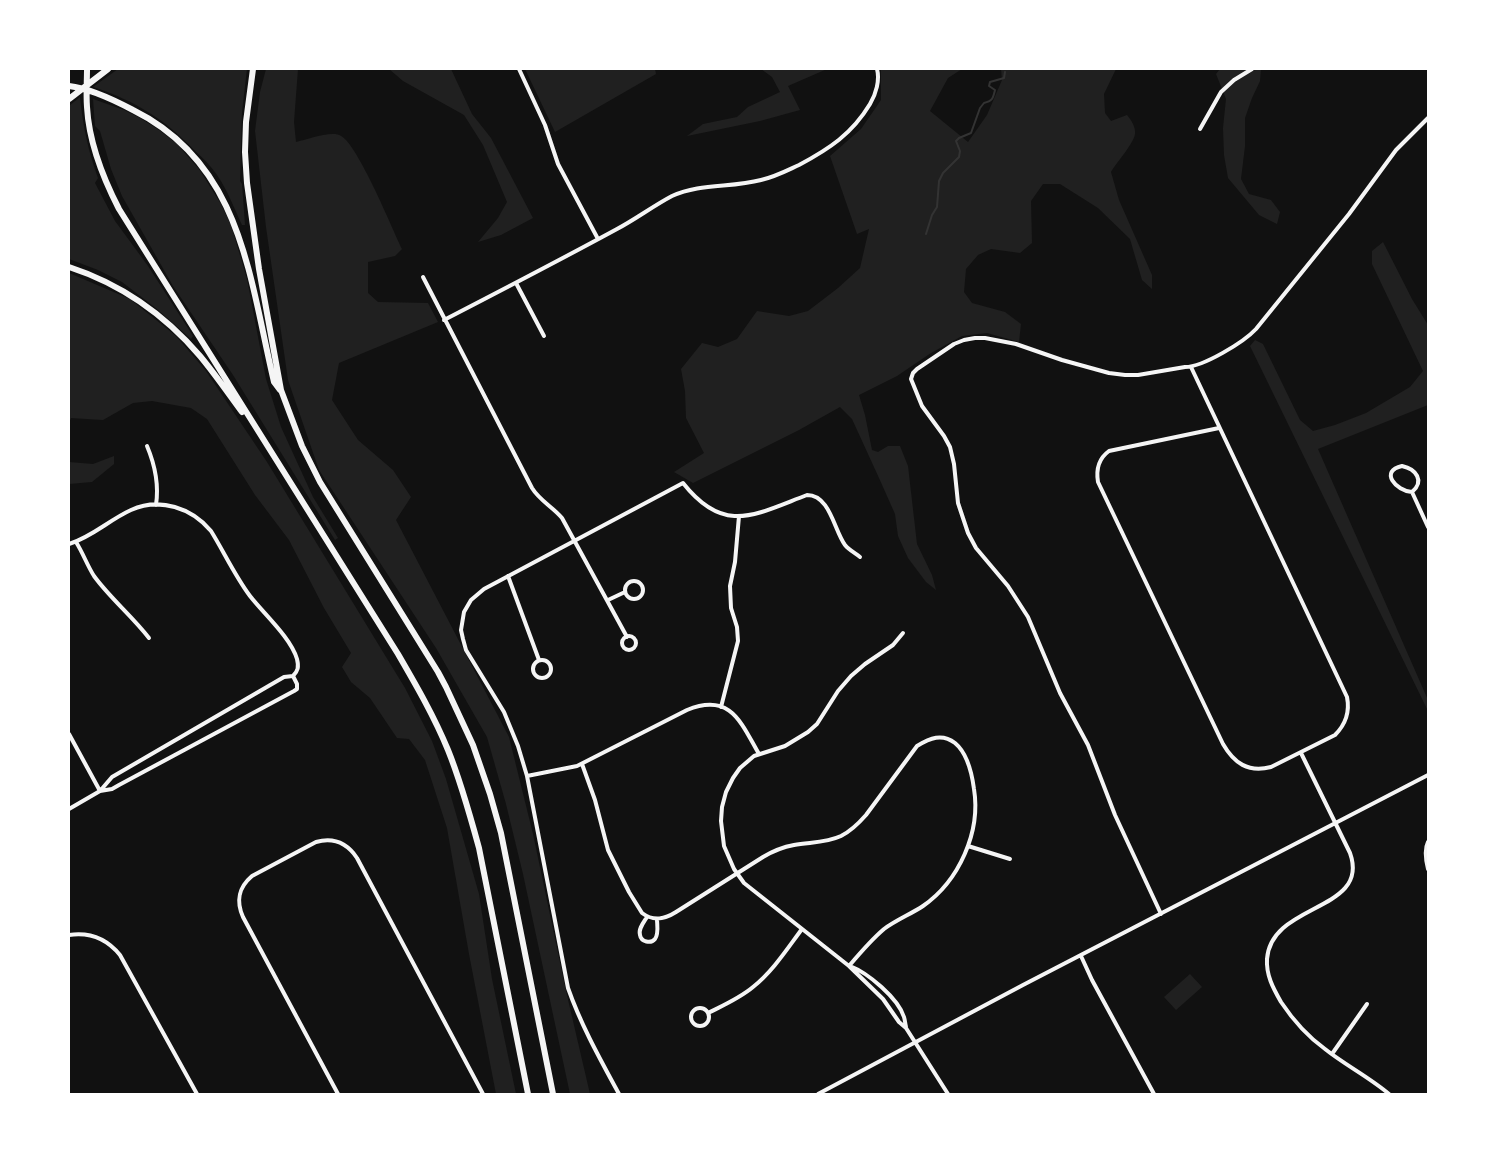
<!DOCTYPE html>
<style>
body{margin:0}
#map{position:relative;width:1497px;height:1163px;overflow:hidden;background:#111;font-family:Figtree,sans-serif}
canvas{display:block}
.frame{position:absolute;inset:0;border:70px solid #fff;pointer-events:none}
</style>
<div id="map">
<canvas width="1497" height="1163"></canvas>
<div class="frame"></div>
</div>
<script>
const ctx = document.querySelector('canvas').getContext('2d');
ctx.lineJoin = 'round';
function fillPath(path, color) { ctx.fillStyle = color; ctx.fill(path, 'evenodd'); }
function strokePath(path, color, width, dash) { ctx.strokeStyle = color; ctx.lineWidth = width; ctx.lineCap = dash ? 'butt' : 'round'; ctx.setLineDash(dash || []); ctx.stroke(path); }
fillPath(new Path2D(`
 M118 69H247L242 112 240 181 242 184 245 225H242C234 208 228 191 217 175 211 166 203 158 195 151 166 120 134 100 93 87Z
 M266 69H298L294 122 296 142C307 140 332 130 341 136 358 145 392 228 402 249L395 256 368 262V293L378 302 428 303 438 322 339 363 332 400 358 440 393 470 411 497 396 520 509 737 533 834 566 991 590 1094H570L523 874 506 804 487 737 436 648 319 470 288 380 266 227 255 131 260 92Z
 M389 69H451L472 114 491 138 533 218 501 235 478 242 498 218 507 202 483 145 464 115 403 81Z
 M525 69H655L656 74 555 132Z
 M761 69H827L788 86 800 110 760 121 687 136 703 124 737 117 748 107 780 92 772 77Z
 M881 69H962L948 78 930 111 968 142 987 115 1002 80 1001 69H1116L1104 94 1105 113 1111 121 1127 115C1131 120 1136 127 1135 134 1134 143 1117 162 1111 172L1119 200 1152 275V289L1142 280 1130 239 1098 208 1060 184H1043L1031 201 1032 243 1020 253 991 249 978 255 966 269 964 292 972 303 1005 312 1021 324 1019 342 987 333 962 336 931 353 897 376 859 395 865 415 872 450 878 452 888 446H900L908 466 917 544 932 575 936 590 926 582 908 558 898 536 895 514 879 478 852 419 840 407 799 430 693 483 674 472 704 453 686 418 685 391 681 369 702 343 718 347 737 339 757 311 789 316 808 311 838 288 860 268 869 229 857 234 830 156 861 129 881 100Z
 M1220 69H1261L1260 81 1252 98 1245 118V146L1241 179 1249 194 1271 200 1280 212 1277 224 1259 215 1228 178 1224 155 1223 128 1226 99 1216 74Z
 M80 97C83 127 88 150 98 178L95 183 115 221 148 266 193 336 191 339 157 309 122 282 98 270 69 259V106Z
 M93 99 124 110 140 118 159 130 176 143 199 169 221 204 231 225 247 279 266 379 281 427 313 497 338 538 335 540 233 375 173 286 122 196 111 169 100 131 95 126Z
 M1383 242 1412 299 1428 325V405L1318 449 1428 700V711L1250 346 1255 340 1263 344 1300 420 1313 431 1335 425 1366 413 1410 387 1423 371 1372 264V251Z
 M69 273 130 299 176 336 206 371 267 462 405 688 432 741 446 779 479 894 492 979 516 1094H496L469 954 447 828 425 760 409 739 397 738 370 698 351 682 342 667 351 653 324 608 289 540 255 495 207 419 191 408 152 401 133 403 103 420 71 418 69 423Z
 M114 456V464L92 482 69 484V462L93 464Z
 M1190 974 1202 987 1176 1010 1164 997Z`), '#202020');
strokePath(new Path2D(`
 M926 234 932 215 937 207 939 181 943 173 959 157 960 151 956 141 959 138 971 133 980 108 984 103C993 101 993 98 995 90L989 86 990 82 1004 78 1005 72`), '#333', 2);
strokePath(new Path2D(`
 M519 69 545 125 558 164 598 239
 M1200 129 1221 92 1234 80 1252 69
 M423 277 532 488C540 501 553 507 562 518L627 637
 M516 283 544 336
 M444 320C502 290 560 260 617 229 636 219 653 206 672 196 700 183 731 188 761 180 775 177 786 171 799 165 829 149 852 134 870 104 876 94 880 80 877 69
 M1191 367 1347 697C1350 712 1346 724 1335 735L1271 767C1248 773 1234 763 1223 744L1098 482C1096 470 1098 459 1109 451L1219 428
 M147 446C155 465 159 485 156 505
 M1402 466C1416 469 1425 481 1412 492 1396 491 1379 471 1402 466Z
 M1412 492 1428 527
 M76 542C83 553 87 565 94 576 110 598 132 616 149 638
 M69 544C92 537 109 520 131 510 160 497 192 508 211 531 224 552 235 576 250 596 264 614 291 638 297 659 299 667 298 671 293 676
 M508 576 539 660
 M625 590a9 9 0 1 1 18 0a9 9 0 1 1-18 0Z
 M608 600 625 592
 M903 633 893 645 865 664 851 676 838 691 817 724 808 732 785 746 754 756 740 768 733 778 726 792 722 807 721 821 724 846 734 869 744 883 849 966 883 999 899 1022 906 1028 948 1094
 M622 643a7 7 0 1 1 14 0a7 7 0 1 1-14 0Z
 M533 669a9 9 0 1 1 18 0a9 9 0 1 1-18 0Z
 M721 707 738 641 737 627 731 608 730 586 735 562 739 516
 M69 734 100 791
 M1301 753 1350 853C1371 912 1271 902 1267 959 1266 975 1273 988 1281 1002 1293 1020 1307 1036 1325 1049 1345 1065 1369 1077 1389 1094
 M582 764 595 800 608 850 629 892 642 913C654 922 665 919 676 912L763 857C773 851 783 847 794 845 810 842 826 843 841 836 851 831 859 823 866 815L917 746C930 738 942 733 955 743 967 753 972 774 974 789 981 832 959 881 923 906 911 914 896 920 884 929 871 940 860 953 849 966
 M527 776 577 766 687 710C731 692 741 723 759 754
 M100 791 112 777 284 677 293 676
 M69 809 100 791 112 789 119 785 294 691 297 689V684L293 676
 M1428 842C1424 850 1426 861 1428 869
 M968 846 1010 859
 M1161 914 1115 815 1088 745 1060 693 1028 617 1008 586 976 548 968 533 958 503 954 464 950 447 944 436 922 406 911 379 913 373 917 369 954 344 964 340 975 338H985L1016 344 1062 360 1109 373 1125 375H1138L1185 367C1203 367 1244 342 1256 329L1349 214 1396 150 1428 118
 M647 917C644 922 638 929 640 935 641 942 651 944 655 939 659 934 657 925 657 919
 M69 935C89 932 107 939 120 955L197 1094
 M1081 956 1092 980 1154 1094
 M850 966C868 973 898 998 904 1017 905 1020 905 1023 906 1027
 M691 1017a9 9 0 1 1 18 0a9 9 0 1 1-18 0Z
 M708 1013C724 1005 740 998 753 987 773 971 787 949 802 929
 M1332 1054 1367 1004
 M338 1094 243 917C236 901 238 888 252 876L316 842C334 837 347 843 357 858L483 1094
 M619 1094C600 1059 581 1025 568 988L527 776 518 746 504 712 466 650 463 639 461 630 464 612 471 600 484 589 683 483C724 535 754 515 807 495 830 495 834 530 845 545 849 550 855 553 860 557
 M818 1094 1023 985 1428 775`), '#f5f5f5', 4);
strokePath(new Path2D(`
 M87 69C87 81 86 94 87 107 89 143 103 178 119 209L398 654C416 685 434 716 448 750 461 782 470 815 479 848L528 1094
 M253 69 246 122 245 152 247 183 259 269 281 390 302 446 320 482 438 672 446 687 473 745 490 794 501 833 553 1094
 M69 86C88 88 116 101 133 110 242 164 249 277 274 382L280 390
 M69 99 108 69
 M69 267C121 284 165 315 200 356 215 374 228 393 242 412`), '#f5f5f5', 6);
</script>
